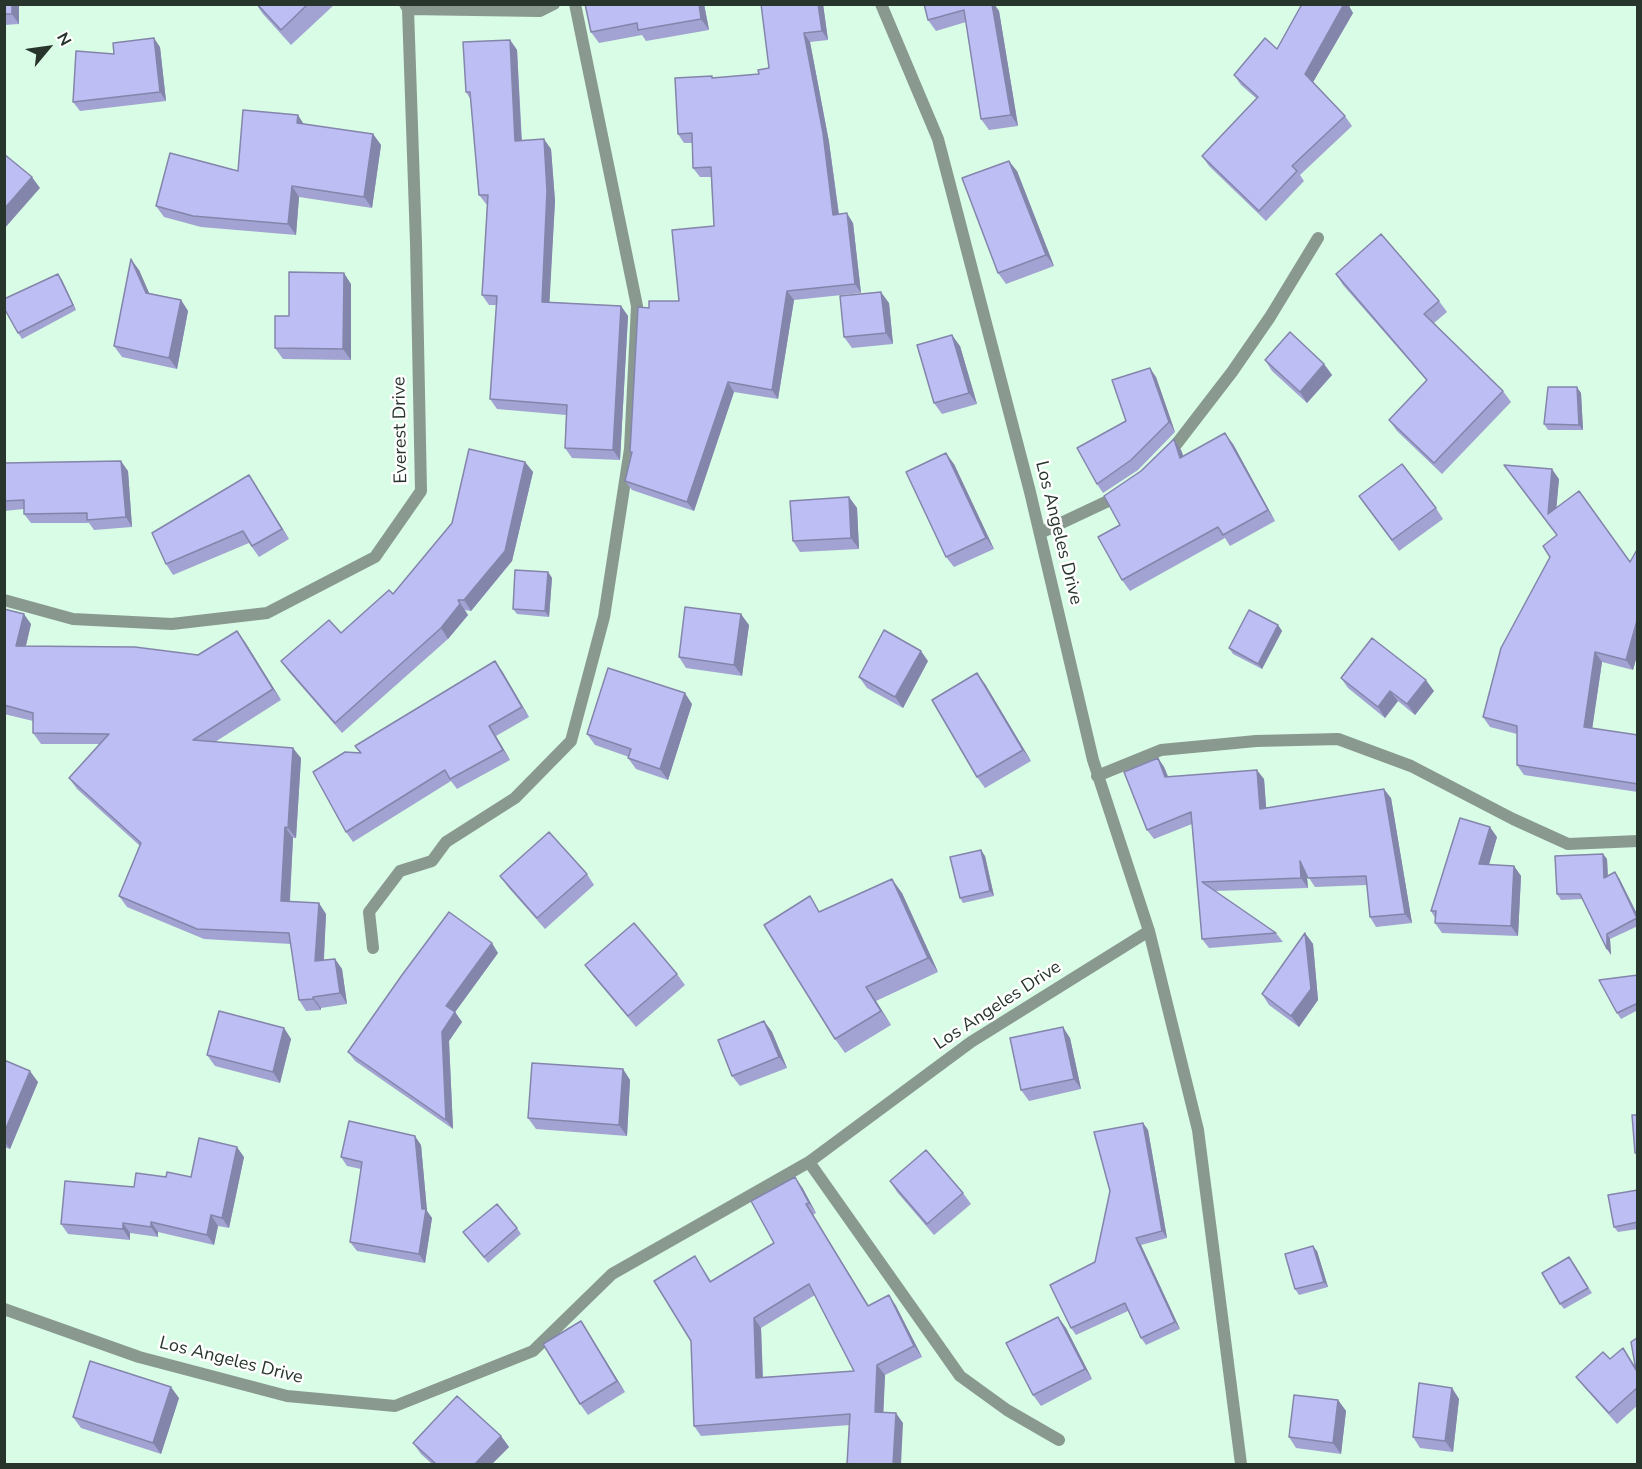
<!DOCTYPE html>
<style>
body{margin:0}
#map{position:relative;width:1642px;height:1469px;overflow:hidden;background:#d8fce5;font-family:"Nunito Sans",sans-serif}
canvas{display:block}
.frame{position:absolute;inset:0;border:6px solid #27352c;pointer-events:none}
.north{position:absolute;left:18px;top:18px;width:60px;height:60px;-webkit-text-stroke:4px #fff;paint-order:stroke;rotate:61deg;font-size:16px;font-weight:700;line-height:24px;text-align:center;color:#27352c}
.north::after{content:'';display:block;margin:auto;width:21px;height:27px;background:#27352c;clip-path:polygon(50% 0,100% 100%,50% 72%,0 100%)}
</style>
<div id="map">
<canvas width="1642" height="1469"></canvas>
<div class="frame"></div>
<div class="north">N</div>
</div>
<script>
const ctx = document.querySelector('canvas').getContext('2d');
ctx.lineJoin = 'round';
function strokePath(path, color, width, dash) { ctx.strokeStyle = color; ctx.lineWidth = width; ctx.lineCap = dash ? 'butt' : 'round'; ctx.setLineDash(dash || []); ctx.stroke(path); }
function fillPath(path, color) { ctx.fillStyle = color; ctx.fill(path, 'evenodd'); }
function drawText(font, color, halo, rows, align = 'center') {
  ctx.font = font + ' "Nunito Sans",sans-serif'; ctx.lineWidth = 5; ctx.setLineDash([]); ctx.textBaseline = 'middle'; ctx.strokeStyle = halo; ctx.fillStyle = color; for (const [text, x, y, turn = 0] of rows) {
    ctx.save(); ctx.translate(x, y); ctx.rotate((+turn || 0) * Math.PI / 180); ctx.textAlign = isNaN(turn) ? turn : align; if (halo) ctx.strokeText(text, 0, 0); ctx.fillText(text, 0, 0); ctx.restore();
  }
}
strokePath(new Path2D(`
 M408 9 540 11 554 4
 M1167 454 1175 446 1232 372 1270 317 1318 238
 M1040 533 1108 501 1119 493
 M4 600 73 619 172 624 267 613 375 557 421 491 416 243 408 9 405 4
 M1097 776 1161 750 1256 741 1338 739 1411 766 1513 819 1568 844 1638 841
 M1149 931 1198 1130 1241 1464
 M373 948 369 912 400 871 432 861 446 842 515 798 571 741 604 617 630 449 637 306 575 4
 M809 1162 960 1376 1007 1410 1059 1440
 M4 1309 139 1357 287 1396 395 1406 533 1351 612 1274 809 1162 971 1042 1149 931 1093 760 1030 492 938 139 881 4`), '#8a998f', 12);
fillPath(new Path2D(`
 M4 4H19V24L4 25Z
 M256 4H335L291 45 263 14Z
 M704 4 709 30 646 41 642 35 599 43 591 32Z
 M761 4H823L828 40 810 42 829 142 839 214 853 223 861 293 794 300 778 399 734 392 694 511 632 490 625 481 631 454 630 452 649 308 679 301 714 226 711 177H700L693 168 692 143H684L678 134 713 78 759 74 769 68Z
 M924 4H994L999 11 1018 126 989 130 981 119 966 22 936 31 928 20Z
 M1302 4H1353L1349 7 1353 13 1313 82 1345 116 1352 126 1300 175 1304 181 1266 221 1209 166 1202 156 1257 99 1241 85 1234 75 1277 49Z
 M510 40 517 50 522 141 551 149 555 201 549 302 621 306 628 316 620 460 572 458 565 448 566 415 497 409 490 399 497 305H489L482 295 487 205 479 195 471 100 466 92Z
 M160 47 166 101 80 111 73 102 114 54Z
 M303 124 373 134 381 145 372 208 299 197 296 235 201 227 164 217 156 206 238 171Z
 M1017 171 1054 266 1006 284 998 273Z
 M139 270 149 293 181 300 188 311 177 369 122 357 114 346Z
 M1336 274 1439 301 1447 312 1434 323 1503 391 1511 402 1442 474 1397 431 1389 420 1427 381 1343 285Z
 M62 280 76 310 22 339 18 333Z
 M351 284V360L283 359 275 348 289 316Z
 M889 303 893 344 852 348 844 337Z
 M960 346 977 404 942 414 934 403Z
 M1265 360 1324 364 1332 375 1307 403 1272 371Z
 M1156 377 1175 432 1138 470 1103 493 1097 484 1126 421Z
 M1581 393 1583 430H1548L1544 424Z
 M1233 444 1275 521 1230 546 1225 538 1130 591 1122 580 1120 525 1181 450 1184 457Z
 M525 462 533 472 512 561 471 611 465 610 468 615 448 639 342 733 289 672 281 661 341 633 393 594Z
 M4 463 128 471 132 527 94 530 89 523H31L24 514V509L4 511Z
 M954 464 994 549 954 567 946 557Z
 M1504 465 1559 479 1556 508 1630 562 1638 548V652L1633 670 1602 662 1592 728 1638 735V792L1524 775 1517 765V734L1490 727 1483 717 1550 557 1557 535Z
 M256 486 289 539 259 557 249 543 173 575 166 564Z
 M1359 496 1436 508 1443 519 1399 551Z
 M849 497 857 508 859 549 800 552 793 541Z
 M548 572 552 578 549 617 517 614 513 609Z
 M4 609 31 624 26 646 198 655 245 642 281 700 215 742 301 758 296 838H293L290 902 326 914 324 960 335 959 342 969 347 1004 321 1008V1010L306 1011 299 1000 291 944 204 939 127 907 119 896 140 846 77 789 69 778 99 744H41L33 733V721L4 714Z
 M749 625 742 676 686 668 679 657Z
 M1278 625 1282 631 1262 669 1233 654 1229 648Z
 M928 661 903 708 867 688 859 677Z
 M502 671 529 717 496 736 510 760 457 789 451 781 353 842 346 832 360 753 355 746Z
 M1341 678 1434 691 1415 715 1398 701 1385 718 1348 688Z
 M985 684 1031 761 985 788 977 777Z
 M692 704 668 780 636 769 628 758 629 757 595 745 587 734Z
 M1158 758 1164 767 1168 777 1264 779 1266 808 1391 798 1412 923 1376 927 1370 917 1367 885 1315 887 1307 875 1308 888 1215 891 1276 933 1283 942 1209 948 1202 939 1192 824 1154 839 1147 830Z
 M1497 837 1489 865 1514 866 1521 876 1518 936 1442 933 1435 923V918L1431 911Z
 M1603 854 1607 859 1608 876 1619 878 1638 916V926L1610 939 1611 955 1583 899 1561 900 1557 894Z
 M985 856 994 896 963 903 960 898Z
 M587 874 594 885 545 929 508 887 500 876Z
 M902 893 938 972 876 1001 891 1025 845 1053 835 1039 820 911Z
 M1305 933 1313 944 1318 1000 1299 1027 1269 1005 1262 994Z
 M498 953 455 1012 462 1022 449 1041 453 1129 355 1061 348 1052Z
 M585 965 677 974 685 985 636 1027 593 976Z
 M1638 975V1010L1621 1019 1617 1013Z
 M764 1021 772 1032 787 1068 740 1086 732 1076Z
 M284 1028 291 1039 280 1083 215 1066 207 1055Z
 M1070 1038 1081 1089 1029 1101 1021 1090Z
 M4 1060 38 1082 10 1149 4 1147Z
 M623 1069 630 1080 627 1136 536 1129 528 1118Z
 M1143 1123 1148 1130 1167 1238 1141 1245 1180 1329 1146 1345 1141 1338 1128 1311 1076 1335 1071 1328 1095 1262Z
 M421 1145 427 1211 432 1218 425 1263 357 1251 350 1242 361 1169 347 1166 341 1157Z
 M244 1157 229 1228 218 1226 214 1245 158 1232V1237L130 1233V1240L68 1234 61 1224 134 1187 166 1177H191Z
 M890 1181 963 1193 971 1204 934 1235 897 1192Z
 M802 1187 816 1213 813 1215 868 1306 889 1295 896 1306 922 1357 885 1375 883 1412 903 1423 850 1425 701 1436 694 1426 702 1267 711 1281 774 1243ZM815 1295 854 1371 763 1377 761 1328Z
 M1638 1190V1229L1618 1232 1614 1227Z
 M517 1228 521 1234 488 1263 463 1232Z
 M1317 1251 1328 1287 1299 1295 1295 1289Z
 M1573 1262 1592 1293 1564 1309 1560 1304Z
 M1058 1317 1066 1328 1092 1379 1041 1406 1033 1395Z
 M588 1332 625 1392 588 1415 580 1404Z
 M1638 1337V1405L1617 1424 1584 1387 1576 1377 1610 1359 1623 1348 1636 1367Z
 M1452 1388 1459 1399 1453 1452 1420 1448 1413 1437Z
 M179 1398 161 1454 81 1428 73 1417Z
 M1338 1400 1346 1411 1341 1454 1296 1448 1289 1437Z
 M501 1436 509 1447 492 1464H432L421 1454 413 1443Z`), '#a2a3d2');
fillPath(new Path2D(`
 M12 4H19V24L12 14Z
 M699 4H704L709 30 701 19Z
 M818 4H823L828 40 822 31Z
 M992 4H994L999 11 1018 126 1011 115Z
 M1344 4H1348L1353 13 1312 84 1305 74Z
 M804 33 810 42 829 142 840 224 833 215Z
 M154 38 160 47 166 101 160 92Z
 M510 40 517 50 522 152 515 141Z
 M298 115 305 126 297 123Z
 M373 134 381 145 372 208 364 197Z
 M544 139 551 149 555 201 549 312 542 302Z
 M1009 161 1017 171 1054 266 1046 255Z
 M32 177 40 188 4 229V209Z
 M292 186 299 197 296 235 288 224Z
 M847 213 853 223 861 293 855 284Z
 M131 259 139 270 154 304 146 293Z
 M344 273 351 284V360L343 349Z
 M58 274 62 280 76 310 73 305Z
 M787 291 794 300 778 399 772 390Z
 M881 292 889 303 893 344 886 333Z
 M181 300 188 311 177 369 169 358Z
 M621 306 628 316 620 460 613 450Z
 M952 335 960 346 977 404 969 393Z
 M1324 364 1332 375 1307 403 1300 392Z
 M1150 368 1156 377 1175 432 1169 422Z
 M728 382 734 392 694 511 687 502Z
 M1577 387 1581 393 1583 430 1579 425Z
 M1225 433 1233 444 1275 521 1268 510Z
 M1174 439 1181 450 1188 469 1180 458Z
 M946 453 954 464 994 549 986 538Z
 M121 461 128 471 132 527 126 517Z
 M525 462 533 472 512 561 471 611 464 600Z
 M1552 469 1559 479 1555 524 1548 514Z
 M249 475 256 486 289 539 282 529Z
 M849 497 857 508 859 549 851 538Z
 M548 572 552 578 549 617 545 611Z
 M458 600 468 615 448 639 441 628Z
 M24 614 31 624 23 657 16 646Z
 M741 614 749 625 742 676 734 665Z
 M1638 617V652L1633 670 1626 660Z
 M1278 625 1282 631 1262 669 1258 664Z
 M237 631 245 642 281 700 273 689Z
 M921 651 928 661 903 708 895 697Z
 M1595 652 1602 662 1591 737 1584 727Z
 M495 661 502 671 529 717 522 707Z
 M977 673 985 684 1031 761 1023 750Z
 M1426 680 1434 691 1415 715 1407 704Z
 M1390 691 1398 701 1385 718 1378 707Z
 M685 693 692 704 668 780 660 769Z
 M489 726 496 736 510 760 503 750Z
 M293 748 301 758 296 838 288 828Z
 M1158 758 1164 767 1172 786 1165 777Z
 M1257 770 1264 779 1267 818 1260 809Z
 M1384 789 1391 798 1412 923 1405 914Z
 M285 827 293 838 289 912 281 901Z
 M1490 827 1497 837 1486 874 1479 864Z
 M981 850 985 856 994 896 990 891Z
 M1603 854 1607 859 1608 883 1604 878Z
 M1300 861 1306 870 1308 888 1301 878Z
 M1514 866 1521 876 1518 936 1511 926Z
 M1615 872 1619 878 1638 916V918Z
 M892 879 902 893 938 972 928 958Z
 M319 903 326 914 323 972 315 961Z
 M1305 933 1313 944 1318 1000 1299 1027 1291 1016Z
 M1607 934 1610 939 1611 955 1607 949Z
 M492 943 498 953 453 1015 446 1006Z
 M335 959 342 969 347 1004 340 993Z
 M866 987 876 1001 891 1025 881 1011Z
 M313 997 321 1008V1010L313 999Z
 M455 1012 462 1022 449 1041 453 1129 446 1120 442 1032Z
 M764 1021 772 1032 787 1068 779 1057Z
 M1063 1027 1070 1038 1081 1089 1074 1079Z
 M284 1028 291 1039 280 1083 273 1072Z
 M623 1069 630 1080 627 1136 619 1125Z
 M30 1071 38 1082 10 1149 4 1141V1133Z
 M1143 1123 1148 1130 1167 1238 1162 1231Z
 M415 1136 421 1145 427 1211 432 1218 425 1263 419 1254 422 1209Z
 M237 1147 244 1157 229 1228 222 1218Z
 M795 1177 802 1187 816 1213 809 1203Z
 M806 1204 813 1215 875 1316 868 1306Z
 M211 1215 218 1226 214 1245 207 1235Z
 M151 1222 158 1232V1237L151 1227Z
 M123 1223 130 1233V1240L123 1229Z
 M1136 1238 1141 1245 1180 1329 1175 1322Z
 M1313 1246 1317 1251 1328 1287 1324 1282Z
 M889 1295 896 1306 922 1357 914 1346Z
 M1058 1317 1066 1328 1092 1379 1085 1369Z
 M754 1318 761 1328 763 1388 756 1378Z
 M581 1321 588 1332 625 1392 617 1381Z
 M877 1365 885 1375 883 1422 875 1412Z
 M171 1387 179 1398 161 1454 153 1443Z
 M1452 1388 1459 1399 1453 1452 1445 1441Z
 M1338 1400 1346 1411 1341 1454 1333 1443Z
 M896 1413 903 1423 901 1464H893Z
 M501 1436 509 1447 492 1464H475Z`), '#8485ab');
const building = new Path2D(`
 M4 4H12V14H4Z
 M257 4H308L281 30Z
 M585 4H699L701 19 638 30 637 23 591 32Z
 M761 4H818L822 31 804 33 823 133 833 215 847 213 855 284 787 291 772 390 728 382 687 502 625 481 632 452H630L638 307 649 308V301H679L672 230 714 226 711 167 693 168 692 133 678 134 675 78 712 76V78L759 74 758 70 769 68Z
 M924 4H992L1011 115 981 119 964 10 928 20Z
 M1302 4H1344L1305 74 1345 116 1292 166 1297 171 1259 211 1202 156 1258 97 1234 75 1265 38 1277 49Z
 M154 38 160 92 73 102 76 51 114 54 113 43Z
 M510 40 515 141 544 139 547 191 542 302 621 306 613 450 565 448 567 405 490 399 497 296 482 295 488 195H479L470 92H466L463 42Z
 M243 110 298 115 297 123 373 134 364 197 292 186 288 224 193 216 156 206 170 153 238 171Z
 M4 154 32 177 4 209Z
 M1009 161 1046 255 998 273 962 178Z
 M1381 234 1439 301 1424 314 1503 391 1434 463 1389 420 1427 380 1336 274Z
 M131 259 146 293 181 300 169 358 114 346Z
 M289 272 344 273 343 349 275 348V316H289Z
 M58 274 73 305 18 333 4 308V299Z
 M881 292 886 333 844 337 840 296Z
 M1290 332 1324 364 1300 392 1265 360Z
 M952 335 969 393 934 403 917 345Z
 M1150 368 1169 422 1131 460 1097 484 1077 448 1126 421 1112 380Z
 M1548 387H1577L1579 425 1544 424Z
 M1225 433 1268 510 1223 535 1218 527 1122 580 1098 537 1120 525 1104 496 1141 471 1174 439 1180 458Z
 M469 449 525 462 505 551 464 600H458L460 604 441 628 335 723 281 661 329 620 341 633 389 590 393 594 452 523Z
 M946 453 986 538 946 557 906 472Z
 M121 461 126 517 87 520V513L24 514V500L4 501V463Z
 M1402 464 1436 508 1392 540 1359 496Z
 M1504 465 1552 469 1548 514 1579 491 1630 562 1638 548V617L1626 660 1595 652 1584 727 1638 735V784L1517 765V726L1483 717 1501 648 1550 557 1543 546 1557 535Z
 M249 475 282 529 252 546 243 531 166 564 152 533Z
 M849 497 851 538 793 541 790 501Z
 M515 570 548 572 545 611 513 609Z
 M685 607 741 614 734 665 679 657Z
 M4 609 24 614 16 646 135 647 198 655 237 631 273 689 193 740 293 748 288 828 285 827 281 901 319 903 315 961 335 959 340 993 313 997V999L299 1000 289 933 197 929 119 896 141 843 69 778 109 734 33 733V713L4 705Z
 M1249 610 1278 625 1258 664 1229 648Z
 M884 630 921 651 895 697 859 677Z
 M1372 638 1426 680 1407 704 1390 691 1378 707 1341 678Z
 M495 661 522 707 489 726 503 750 450 779 445 770 346 832 313 772 345 752 361 753 355 746Z
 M608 668 685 693 660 769 628 758 631 749 587 734Z
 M977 673 1023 750 977 777 932 700Z
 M1158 758 1165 777 1257 770 1260 809 1384 789 1405 914 1370 917 1366 876 1308 878 1300 861 1301 878 1202 882 1276 933 1202 939 1191 812 1147 830 1124 772Z
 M1460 818 1490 827 1479 864 1514 866 1511 926 1435 923 1436 911H1431Z
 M549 832 587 874 537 918 500 876Z
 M981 850 990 891 960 898 950 857Z
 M1603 854 1604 878 1615 872 1637 918 1607 934V949L1580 894H1557L1555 856Z
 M892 879 928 958 866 987 881 1011 835 1039 764 925 810 896 819 912Z
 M449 912 492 943 446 1006 455 1012 442 1032 446 1120 348 1052 402 975Z
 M634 923 677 974 628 1016 585 965Z
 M1305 933 1311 989 1291 1016 1262 994Z
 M1638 975V1003L1617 1013 1599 980Z
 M219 1011 284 1028 273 1072 207 1055Z
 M764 1021 779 1057 732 1076 718 1040Z
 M1063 1027 1074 1079 1021 1090 1010 1038Z
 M4 1060 30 1071 4 1133Z
 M532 1063 623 1069 619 1125 528 1118Z
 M1632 1115H1638V1153H1635Z
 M349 1121 415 1136 422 1209H426L419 1254 350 1242 362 1162 341 1157Z
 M1143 1123 1162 1231 1136 1238 1175 1322 1141 1338 1125 1303 1071 1328 1050 1285 1095 1262 1110 1191 1094 1132Z
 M199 1138 237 1147 222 1218 211 1215 207 1235 151 1222V1227L123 1223V1229L61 1224 65 1181 134 1187 136 1173 166 1177 167 1172 191 1177Z
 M926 1150 963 1193 927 1224 890 1181Z
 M795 1177 809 1203 806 1204 868 1306 889 1295 914 1346 877 1365 875 1412 896 1413 893 1464H847L850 1414 694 1426 691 1341 654 1281 695 1256 710 1282 774 1243 751 1201ZM809 1284 854 1371 756 1378 754 1318Z
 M1638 1190V1222L1614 1227 1608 1195Z
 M497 1204 517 1228 484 1257 463 1232Z
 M1313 1246 1324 1282 1295 1289 1285 1254Z
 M1569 1257 1588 1288 1560 1304 1542 1273Z
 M1058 1317 1085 1369 1033 1395 1006 1343Z
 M581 1321 617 1381 580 1404 543 1344Z
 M1638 1337V1387L1609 1413 1576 1377 1603 1352 1610 1359 1623 1348 1636 1370 1631 1342Z
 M90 1361 171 1387 153 1443 73 1417Z
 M1419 1383 1452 1388 1445 1441 1413 1437Z
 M1294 1395 1338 1400 1333 1443 1289 1437Z
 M457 1396 501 1436 475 1464H436L413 1443Z`);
fillPath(building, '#bcbef4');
strokePath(building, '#8485ab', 1.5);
drawText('18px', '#27352c', '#fff', [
 ["Everest Drive",401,430,-91],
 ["Los Angeles Drive",1058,533,76],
 ["Los Angeles Drive",998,1006,-33],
 ["Los Angeles Drive",231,1361,14]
]);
</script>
